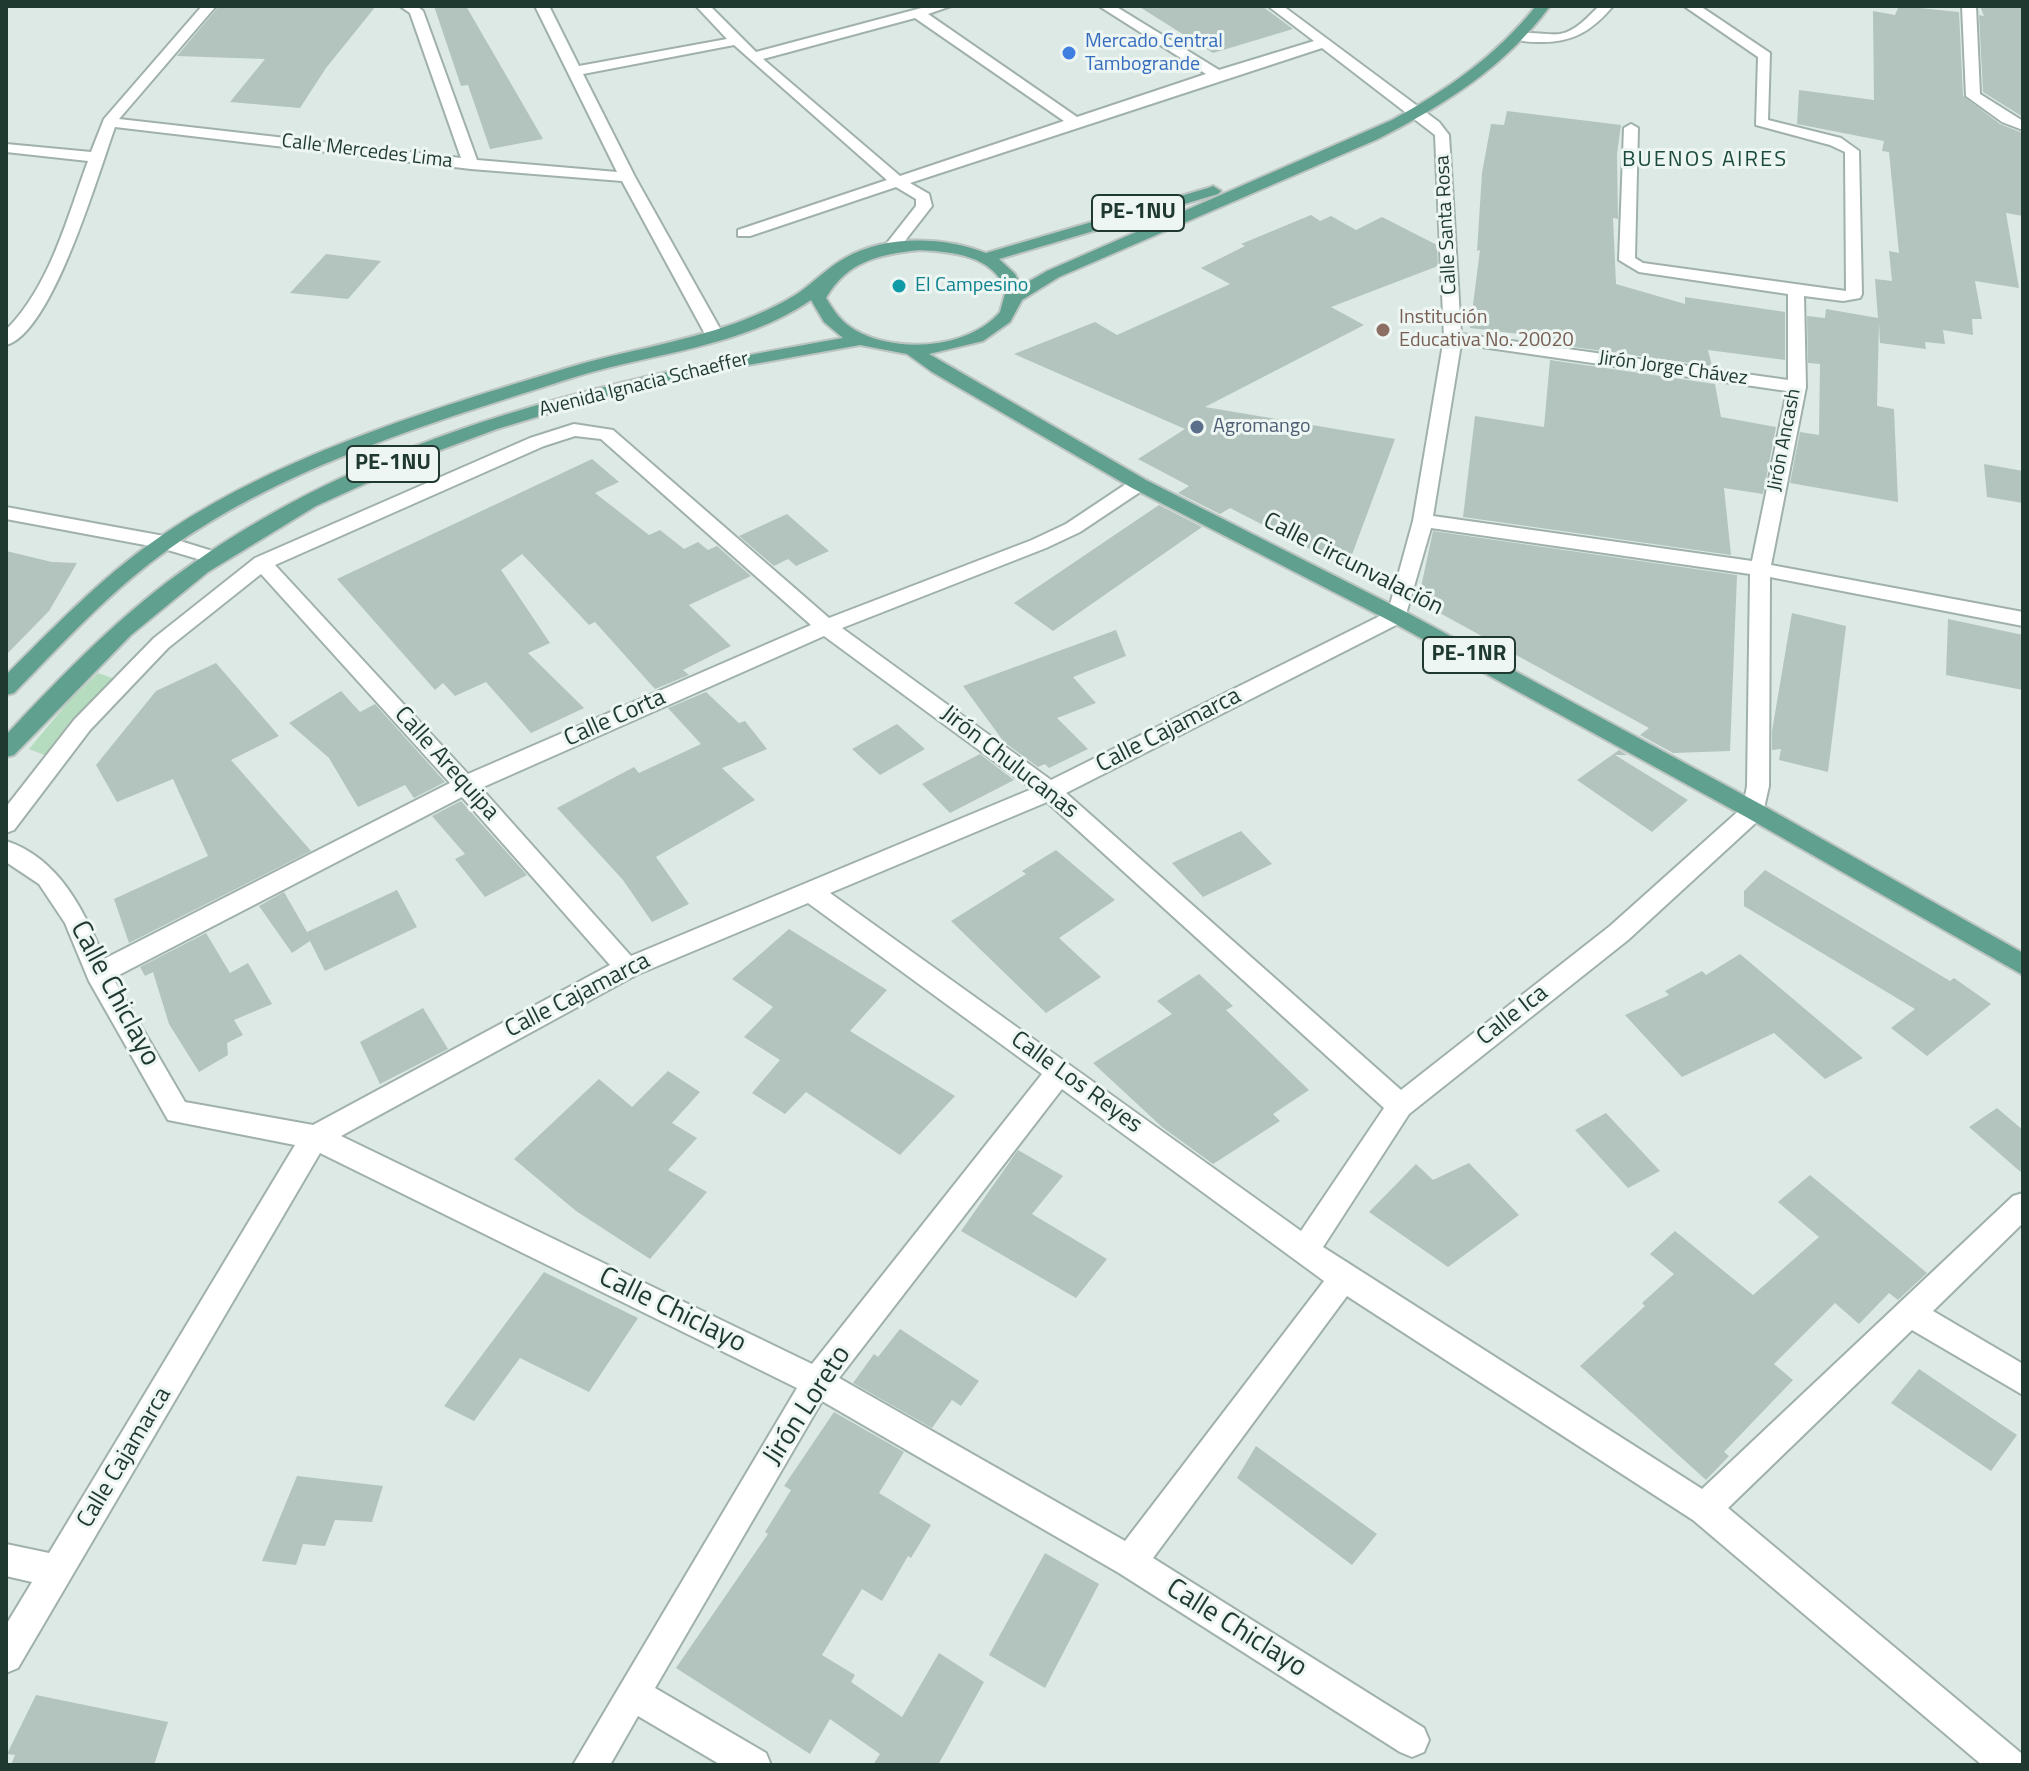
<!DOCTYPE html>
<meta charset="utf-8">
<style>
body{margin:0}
#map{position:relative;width:2029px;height:1771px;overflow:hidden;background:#dde9e4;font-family:"Titillium Web",sans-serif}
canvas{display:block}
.frame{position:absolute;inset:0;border:8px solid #1f3931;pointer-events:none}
</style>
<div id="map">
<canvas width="2029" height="1771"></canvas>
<div class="frame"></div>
</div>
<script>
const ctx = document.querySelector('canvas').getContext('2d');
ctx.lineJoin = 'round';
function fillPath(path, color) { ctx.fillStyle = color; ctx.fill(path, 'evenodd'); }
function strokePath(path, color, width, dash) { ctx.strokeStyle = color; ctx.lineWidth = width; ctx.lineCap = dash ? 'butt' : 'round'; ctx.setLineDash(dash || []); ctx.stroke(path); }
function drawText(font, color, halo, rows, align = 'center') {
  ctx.font = font + ' "Titillium Web",sans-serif'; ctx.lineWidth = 6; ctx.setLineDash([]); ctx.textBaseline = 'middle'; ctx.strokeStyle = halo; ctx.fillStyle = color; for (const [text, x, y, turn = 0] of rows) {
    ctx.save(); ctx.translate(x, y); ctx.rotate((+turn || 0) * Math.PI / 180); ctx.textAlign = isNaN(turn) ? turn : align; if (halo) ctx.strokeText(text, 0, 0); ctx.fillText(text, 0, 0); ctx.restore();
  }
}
fillPath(new Path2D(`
 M98 673 115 679 47 756 29 749 68 702Z`), '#b5dcbf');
fillPath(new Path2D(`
 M219 6 305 7 376 6 326 68 300 108 230 102 265 59 177 56Z
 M434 6H466L543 139 490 149 468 85 461 86Z
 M1138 6H1262L1293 29 1213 53Z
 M1899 6 1959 12 1963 96 2000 124 2023 133V216L2006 213 2019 288 1975 281 1982 319H1972L1973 335 1943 330 1945 344 1925 342 1926 349 1880 343 1879 323 1877 406 1894 409 1898 502 1790 483 1800 432 1819 435 1820 364 1808 363 1807 316 1825 318 1826 309 1878 318 1875 279 1892 281 1889 251 1899 253 1889 152 1882 151 1884 141 1797 124 1799 90 1874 100 1873 11 1895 15Z
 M1980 6 2023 8V117L1983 92 1979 15 1984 16Z
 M1507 111 1621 125 1617 154 1618 219 1613 218 1616 284 1685 304V297L1785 312V360L1708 350 1712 366 1552 344V338L1470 328 1480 250 1477 251 1482 173 1491 124 1504 125Z
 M1311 215 1320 221 1331 216 1356 230 1382 217 1437 245 1438 266 1331 307 1364 325 1205 407 1395 439 1347 568 1230 508 1220 514 1178 493 1189 486 1138 459 1185 429 1014 354 1095 322 1117 335 1230 284 1201 268 1245 246 1241 244Z
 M326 254 381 261 348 299 290 293Z
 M1550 360 1715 384 1721 417 1776 427 1763 494 1724 488 1731 555 1463 517 1475 416 1544 427Z
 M592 459 619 482 595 493 649 535 660 530 684 549 698 542 708 550 717 546 751 576 689 605 731 646 683 670 689 675 655 689 595 622 589 625 522 554 501 570 550 643 528 653 584 708 531 733 486 682 455 696 443 683 435 690 337 579Z
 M1984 464 2023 471V503L1987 497Z
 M1159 505 1202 527 1053 631 1014 603Z
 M787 514 829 551 796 566 788 559 774 566 739 536Z
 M1433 531 1737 575 1730 751 1673 753 1640 735 1649 728 1418 601Z
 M6 551 52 562 77 563 49 611 6 655Z
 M1792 613 1846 626 1828 772 1779 760 1781 749 1772 750V731Z
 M1948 619 2023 635V690L1946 675Z
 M1116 630 1126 656 1073 677 1096 703 1057 718 1088 749 1049 768 1045 764 1038 767 1004 742 963 686Z
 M216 663 279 736 231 760 311 851 129 943 114 899 208 856 173 779 117 802 96 765 156 691Z
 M341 691 360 712 375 704 445 782 414 798 405 785 358 807 329 758 289 723Z
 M706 692 739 723 745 721 767 749 722 768 755 800 656 857 689 904 652 922 623 880 557 808 634 767 639 773 701 744 668 708Z
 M897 724 925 749 880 775 852 749Z
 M1619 750 1627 755H1615L1688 800 1652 832 1577 780Z
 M980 754 1014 780 950 813 922 784Z
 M461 801 527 875 485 897 455 859 465 854 432 816Z
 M1241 831 1272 864 1203 897 1172 863Z
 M1056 850 1115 900 1059 938 1101 977 1046 1013 951 921 1026 874 1022 871Z
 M1765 870 1950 981 1954 978 1991 1004 1927 1056 1891 1028 1915 1009 1744 906V891Z
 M397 890 417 927 325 971 310 941 292 953 259 906 284 892 307 932Z
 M789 929 887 990 850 1031 955 1096 900 1155 806 1092 785 1114 752 1093 780 1060 744 1037 773 1007 732 979Z
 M206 933 230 973 248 963 272 1004 234 1020 243 1035 227 1043 228 1055 199 1072 169 1024 153 972 145 976 140 967Z
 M1740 954 1863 1058 1825 1079 1774 1033 1682 1077 1625 1015 1669 995 1665 991 1702 971 1706 975Z
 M1199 974 1233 1006 1226 1010 1309 1090 1273 1114 1280 1121 1213 1164 1162 1127 1093 1063 1172 1014 1157 1001Z
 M423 1008 448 1049 380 1084 360 1042Z
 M668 1071 700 1092 672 1123 697 1138 668 1170 707 1192 650 1259 576 1211 514 1159 599 1079 632 1107Z
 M1997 1108 2023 1130V1174L1969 1127Z
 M1606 1113 1660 1171 1628 1188 1575 1130Z
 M1018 1150 1063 1176 1032 1214 1107 1259 1076 1298 961 1231Z
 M1469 1163 1519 1215 1448 1267 1369 1212 1416 1164 1433 1180Z
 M1810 1175 1927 1273 1898 1300 1889 1293 1859 1324 1835 1303 1774 1364 1793 1380 1724 1452 1729 1456 1706 1480 1580 1366 1645 1306 1642 1303 1674 1274 1650 1254 1675 1231 1753 1295 1819 1237 1778 1202Z
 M544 1272 638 1318 589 1392 520 1358 474 1421 444 1406Z
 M900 1329 979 1381 961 1406 952 1400 932 1428 853 1383 874 1354 878 1357Z
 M1919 1369 2017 1435 1991 1471 1891 1403Z
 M834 1412 904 1452 879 1493 931 1525 911 1558 908 1556 882 1601 862 1589 822 1655 855 1675 851 1682 902 1717 939 1653 984 1682 938 1765H873L880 1754 830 1719 810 1754 676 1668 768 1534 765 1532 791 1490 784 1486Z
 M1256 1446 1377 1534 1352 1565 1237 1478Z
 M297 1476 383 1486 372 1522 335 1520 325 1546 303 1544 296 1565 262 1561Z
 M1045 1553 1099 1584 1045 1688 989 1655Z
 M36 1695 168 1722 154 1765H11L15 1755 7 1754Z`), '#b2c4bd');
const minor = new Path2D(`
 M202 6H216L119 119 461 158 410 13 400 6H417L423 11 477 160 617 172 535 6H549L579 66 727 39 696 6H710L756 52 929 6H951L928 14 1077 117 1206 74 1099 6H1115L1219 70 1314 41 1268 6H1283L1439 122 1449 135 1461 334 1788 380V294L1639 272 1619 260 1624 128 1631 124 1638 128 1635 258 1643 263 1846 291 1845 152 1830 145 1756 125 1758 57 1684 6H1700L1770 53 1768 120 1841 138 1859 151 1862 294 1860 298 1843 301 1804 296 1806 387 1771 565 2023 612V626L1770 577 1769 786 1762 817 1628 940 1409 1114 1323 1247 1702 1489 2013 1196 2023 1193V1223L1933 1311 2023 1364V1395L1912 1330 1728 1508 2021 1753 2023 1765H1982L1693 1520 1347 1296 1153 1558 1424 1728 1429 1740 1424 1752 1412 1757 1400 1752 1119 1573 822 1401 655 1688 766 1753 771 1765H721L638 1716 610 1765H573L797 1388 320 1153 18 1668 6 1673V1625L32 1582 6 1576V1544L49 1553 295 1145 168 1120 89 981 65 923 39 884 6 862V841C59 858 85 912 104 959L450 783 261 574 168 648 90 730 14 830 6 833V807L74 720 154 638 255 558 530 438 574 424 613 430 829 618 1032 540 1066 524 1132 480H1146L1149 484 1146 488 1080 532 1046 548 842 628 1051 780 1388 612 1413 521 1444 338 1435 135 1322 48 910 183 929 194 932 206 897 251 891 253 883 248 916 206V199L896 187 750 236H738V230L887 180 734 45 583 74 635 177 723 334 720 338H708L705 334 622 181 471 169 115 127C99 171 52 334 6 345V330C50 286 67 218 88 161L6 152V144L91 152 104 119ZM915 18 1064 121 900 176 763 59ZM1461 344 1787 391 1752 561 1433 516ZM575 436 601 439 811 625 468 774 275 565 544 446ZM1431 528 1750 574 1747 786 1743 807 1610 926 1401 1090 1066 793 1404 621ZM824 636 1032 789 631 956 481 788ZM462 797 610 965 313 1125 185 1102 113 978ZM1047 802 1384 1108 1301 1231 830 893ZM808 903 1042 1074 812 1364 341 1136 636 975ZM1062 1089 1324 1281 1125 1541 839 1378Z
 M1599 6H1613C1592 31 1572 43 1539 42 1530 42 1521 42 1514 37 1526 29 1546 36 1560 34 1576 31 1588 17 1599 6Z
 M1962 6H1976L1980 94 2023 121V130L2002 122 1966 96Z
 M6 507 164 536 222 554 225 558 215 564 161 548 6 519Z`);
const major = new Path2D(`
 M1536 6H1550C1505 67 1444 105 1378 139L1059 277 1022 300 1010 322 983 341 929 354 1146 480 1404 611 1762 805 2023 953V975L1746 817 1390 621 1132 488 932 372 907 354 860 345 698 374 619 392 497 429 435 452 316 506 208 572 131 635 14 755 6 757V735C64 673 123 612 192 564 385 428 615 378 843 338L824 322 811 300C743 347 652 353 575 377 437 421 288 464 169 549 112 589 62 644 14 693L6 695V675C52 629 101 578 154 541 272 457 429 410 567 368 623 351 681 343 736 323 757 315 778 306 797 294 813 283 827 268 845 258 885 235 943 236 986 253L1208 188 1213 186 1221 191 1218 194 999 259 1015 274 1021 286 1047 271 1392 120C1447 90 1496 56 1536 6ZM920 250C953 252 992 255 1006 290L1000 312C968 349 897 354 855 330 841 322 834 311 826 298 847 261 880 254 920 250Z`);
strokePath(minor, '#a0b1ab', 4);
strokePath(major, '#bcc4c1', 4);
fillPath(minor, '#fff');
fillPath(major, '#60a08f');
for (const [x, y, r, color] of [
 [1069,53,8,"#3f7fe0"],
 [899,286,8,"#0f9aa8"],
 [1383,330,8,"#8d6e63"],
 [1197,427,8,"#5c6f8a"]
]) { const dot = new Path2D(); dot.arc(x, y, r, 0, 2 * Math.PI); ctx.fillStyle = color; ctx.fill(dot); strokePath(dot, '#edf6f2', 3); }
drawText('20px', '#366cbe', '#edf6f2', [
 ["Mercado Central",1085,42],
 ["Tambogrande",1085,65]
], 'left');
drawText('20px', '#1f3931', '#edf6f2', [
 ["Calle Mercedes Lima",367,152,7],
 ["Calle Santa Rosa",1447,225,-93],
 ["Jirón Jorge Chávez",1673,369,8],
 ["Avenida Ignacia Schaeffer",644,385,-14],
 ["Jirón Ancash",1785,440,-79]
]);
drawText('20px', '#0d838f', '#edf6f2', [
 ["El Campesino",915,286]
], 'left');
drawText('20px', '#785e54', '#edf6f2', [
 ["Institución",1399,318],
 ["Educativa No. 20020",1399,341]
], 'left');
drawText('20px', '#4e5e75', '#edf6f2', [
 ["Agromango",1213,427]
], 'left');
ctx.letterSpacing = '2px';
drawText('22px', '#1b4b3e', '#edf6f2', [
 ["BUENOS AIRES",1705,161]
]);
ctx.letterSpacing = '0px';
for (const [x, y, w] of [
 [1138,213,92],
 [393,464,92],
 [1469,655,92]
]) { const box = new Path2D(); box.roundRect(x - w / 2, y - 18, w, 36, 6); ctx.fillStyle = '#edf6f2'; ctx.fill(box); strokePath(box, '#1f3931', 2); }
drawText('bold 22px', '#1f3931', null, [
 ["PE-1NU",1138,213],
 ["PE-1NU",393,464],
 ["PE-1NR",1469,655]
]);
drawText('24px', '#1f3931', '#edf6f2', [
 ["Calle Circunvalación",1353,565,27],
 ["Calle Corta",615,719,-24],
 ["Calle Cajamarca",1169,731,-27],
 ["Jirón Chulucanas",1009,763,38],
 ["Calle Arequipa",446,764,48],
 ["Calle Cajamarca",578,996,-27],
 ["Calle Ica",1513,1016,-38],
 ["Calle Los Reyes",1076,1083,36],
 ["Calle Cajamarca",125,1458,-59]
]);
drawText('28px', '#1f3931', '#edf6f2', [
 ["Calle Chiclayo",114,994,62],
 ["Calle Chiclayo",672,1311,26],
 ["Jirón Loreto",808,1406,-57],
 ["Calle Chiclayo",1236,1629,32]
]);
</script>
